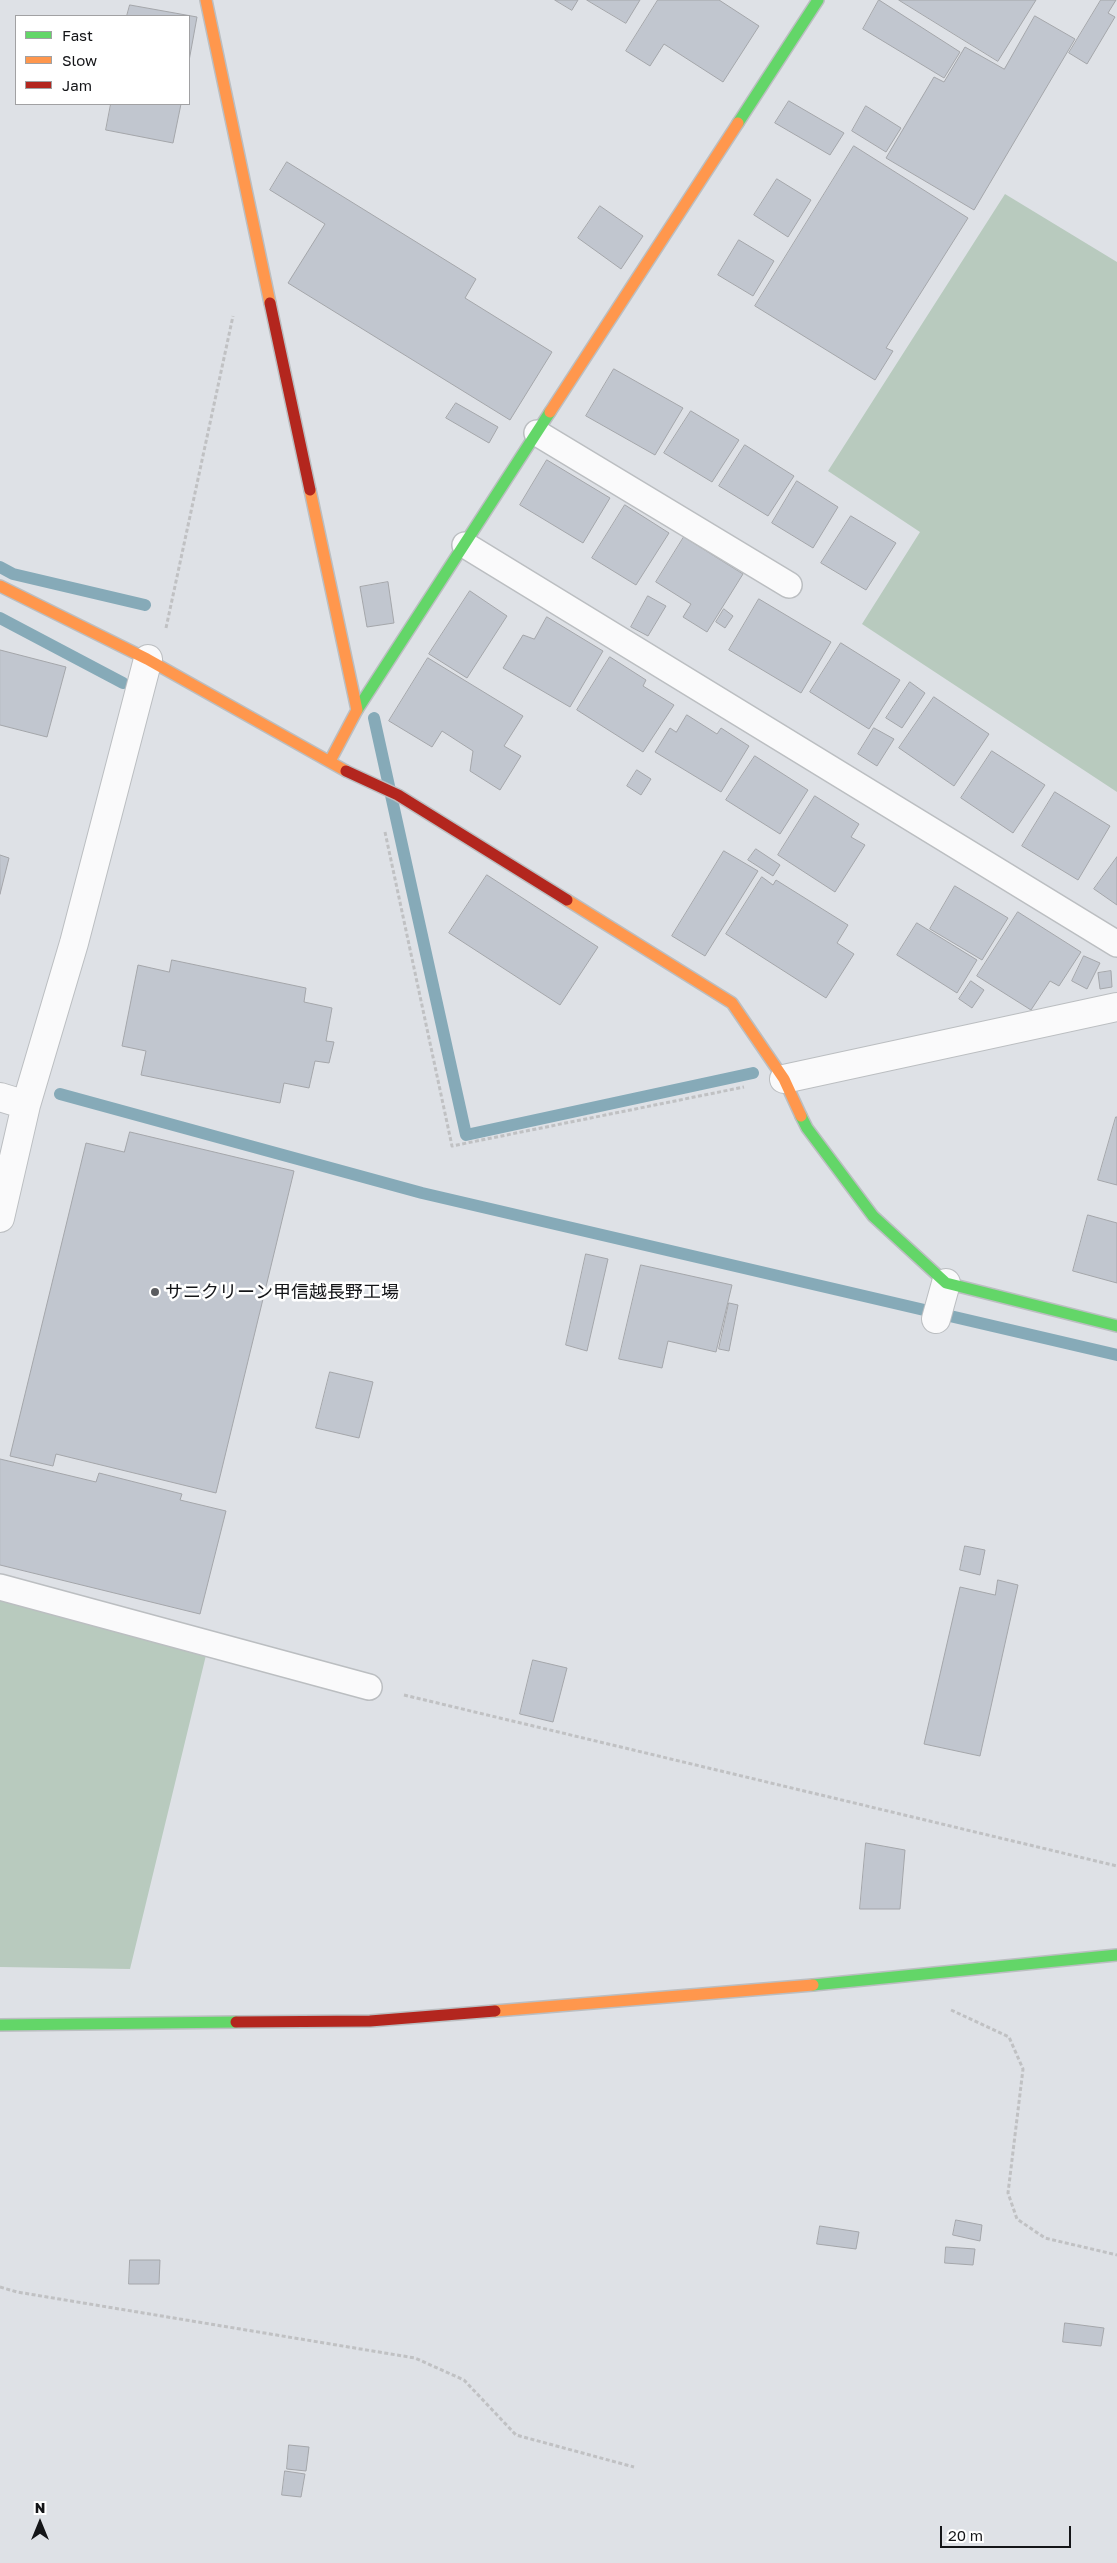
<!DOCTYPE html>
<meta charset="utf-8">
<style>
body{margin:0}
#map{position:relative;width:1117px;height:2563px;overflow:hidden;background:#dee1e6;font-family:"Golos Text",sans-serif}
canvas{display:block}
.legend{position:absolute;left:15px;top:15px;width:175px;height:90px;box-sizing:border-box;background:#fff;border:1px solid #a1a1a3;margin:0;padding:6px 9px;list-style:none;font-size:15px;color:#141518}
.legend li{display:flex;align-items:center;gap:10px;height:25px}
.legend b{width:25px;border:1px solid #a1a1a3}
.north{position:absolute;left:15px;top:2498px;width:50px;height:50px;-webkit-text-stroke:4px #fff;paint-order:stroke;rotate:0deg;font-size:14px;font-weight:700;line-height:20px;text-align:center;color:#141518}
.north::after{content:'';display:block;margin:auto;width:18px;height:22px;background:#141518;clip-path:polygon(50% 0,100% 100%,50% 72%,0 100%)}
.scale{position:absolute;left:940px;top:2526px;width:131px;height:22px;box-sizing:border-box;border:2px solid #141518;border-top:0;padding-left:6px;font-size:15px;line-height:18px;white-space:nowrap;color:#141518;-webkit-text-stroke:4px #fff;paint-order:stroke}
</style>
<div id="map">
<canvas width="1117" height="2563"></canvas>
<ul class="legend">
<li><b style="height:6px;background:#63d668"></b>Fast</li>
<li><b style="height:6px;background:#ff974d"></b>Slow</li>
<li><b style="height:6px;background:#b3261e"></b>Jam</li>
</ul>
<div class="north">N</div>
<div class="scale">20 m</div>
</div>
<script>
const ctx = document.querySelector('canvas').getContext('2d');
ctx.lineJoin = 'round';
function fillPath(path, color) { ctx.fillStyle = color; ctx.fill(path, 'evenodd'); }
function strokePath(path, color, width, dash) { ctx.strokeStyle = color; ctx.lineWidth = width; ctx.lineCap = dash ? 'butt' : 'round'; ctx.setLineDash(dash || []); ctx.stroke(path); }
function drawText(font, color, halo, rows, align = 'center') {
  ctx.font = font + ' "Golos Text","Noto Sans JP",sans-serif'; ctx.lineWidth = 5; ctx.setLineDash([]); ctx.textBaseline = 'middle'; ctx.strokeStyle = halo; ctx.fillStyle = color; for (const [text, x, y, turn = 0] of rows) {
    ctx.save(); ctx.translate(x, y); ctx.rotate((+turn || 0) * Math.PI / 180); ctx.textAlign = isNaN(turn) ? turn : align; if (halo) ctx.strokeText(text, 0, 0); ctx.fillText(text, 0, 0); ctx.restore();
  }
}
fillPath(new Path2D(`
 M1005 194 1117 262V792L862 624 920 532 828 471Z
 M0 1596 207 1651 130 1969 0 1967Z`), '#b8cabe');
strokePath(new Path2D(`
 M0 567 13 574 145 605
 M0 618 123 683
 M374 718 466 1135 753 1073
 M60 1094 422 1193 1117 1355`), '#86aab8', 12);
const building = new Path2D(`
 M555 0H578L572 10Z
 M587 0H640L626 23Z
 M658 0H719L759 26 723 82 664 44 650 66 626 51Z
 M879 0 960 52 944 78 863 29Z
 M899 0H1036L998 61Z
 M1101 0H1116L1108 13 1115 17 1087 64 1069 53Z
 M130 5 197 17 189 61V16H127Z
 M1035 16 1075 39 974 210 886 158 934 77 944 82 965 47 1004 69Z
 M789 101 844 133 830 155 775 123Z
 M111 104H181L173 143 106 130Z
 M866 106 901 128 886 152 852 131Z
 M854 146 968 218 886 348 893 351 875 380 755 306Z
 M287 162 476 279 465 298 552 352 510 420 288 283 325 224 270 190Z
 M777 179 811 200 788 237 754 215Z
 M600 206 643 236 621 269 578 238Z
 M739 240 774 261 753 296 718 275Z
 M614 369 683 408 655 455 586 416Z
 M456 403 498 427 489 443 446 418Z
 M691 411 739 440 712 482 664 453Z
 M745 445 794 476 768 516 719 486Z
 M547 460 610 498 583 543 520 505Z
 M797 481 838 507 813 548 772 523Z
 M625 505 669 533 636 585 592 558Z
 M851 516 896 543 866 590 821 563Z
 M684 537 743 574 707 632 683 617 691 604 656 582Z
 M388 582 394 623 367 627 360 587Z
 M470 591 507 616 467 678 429 654Z
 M648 596 666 606 648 636 631 627Z
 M759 599 831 642 801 693 729 650Z
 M724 609 733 616 725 628 716 622Z
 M547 617 603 651 570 707 503 668 523 635 534 639Z
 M841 643 900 680 869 729 810 692Z
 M0 650 66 667 47 737 0 725Z
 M610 657 646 680 643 686 674 705 643 752 577 710Z
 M428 658 523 716 504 746 521 756 500 790 470 771 473 751 442 731 432 747 389 721Z
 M910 682 925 693 902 728 886 718Z
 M934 697 989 734 954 786 899 748Z
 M687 715 717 734 721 728 749 746 721 792 655 752 670 728 676 732Z
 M874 728 894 739 877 766 858 754Z
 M992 751 1045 785 1013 833 961 798Z
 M755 756 808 790 780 834 726 800Z
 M637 770 651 779 641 795 627 786Z
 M1055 792 1110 826 1078 880 1022 846Z
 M815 796 859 824 851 837 865 845 835 892 778 855Z
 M756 849 780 865 773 876 748 860Z
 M724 851 758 871 705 956 672 936Z
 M0 855 9 858 0 894Z
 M1117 857V905L1094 889Z
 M487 875 598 947 560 1005 449 933Z
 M762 877 773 885 776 880 848 925 837 943 854 954 826 998 726 934Z
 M955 886 1008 918 982 960 930 929Z
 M1018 912 1081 952 1059 986 1050 981 1031 1010 977 976Z
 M917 923 977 960 957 993 897 955Z
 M1084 956 1100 963 1087 989 1072 981Z
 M172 960 306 988 304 1002 332 1008 326 1041 334 1042 329 1063 315 1061 309 1088 284 1083 280 1103 141 1075 146 1051 122 1046 138 965 169 972Z
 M1111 971 1112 987 1100 989 1098 973Z
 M971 981 984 990 972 1008 959 999Z
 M1116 1117H1117V1185L1098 1180Z
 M130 1132 294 1171 216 1493 56 1454 53 1466 10 1456 86 1143 124 1152Z
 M1088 1215 1117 1223V1283L1073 1271Z
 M586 1254 608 1259 587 1351 566 1345Z
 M641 1265 732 1285 716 1352 668 1341 662 1368 619 1359Z
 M729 1303 738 1305 729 1351 719 1349Z
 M330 1372 373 1382 359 1438 316 1428Z
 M0 1459 96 1482 99 1473 182 1494 180 1500 226 1511 200 1614 0 1565Z
 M965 1546 985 1550 980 1575 960 1570Z
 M998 1580 1018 1585 980 1756 924 1744 960 1587 995 1595Z
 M533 1660 567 1668 553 1722 520 1714Z
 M866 1843 905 1850 900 1909H860Z
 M956 2220 982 2225 980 2241 953 2235Z
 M820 2226 859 2232 856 2249 817 2244Z
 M946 2247 975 2249 973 2265 945 2263Z
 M130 2260H160L159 2284H129Z
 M1065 2323 1104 2328 1101 2346 1063 2342Z
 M289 2445 309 2447 306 2471 287 2469Z
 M285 2471 305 2474 301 2497 282 2495Z`);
fillPath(building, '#c1c6cf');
strokePath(building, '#a4a6aa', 1);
const lane = new Path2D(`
 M537 433 789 585
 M465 545 1117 944
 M0 1587 369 1687`);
const street = new Path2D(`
 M784 1079 1117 1007
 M0 1097 26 1105
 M0 1218 26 1105 74 943 148 659
 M936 1319 946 1283`);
const fast = new Path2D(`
 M738 123 818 0
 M357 710 550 412
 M801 1116 807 1128 873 1216 946 1283 1117 1326
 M813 1985 1117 1955
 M0 2025 236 2022`);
const slow = new Path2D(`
 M206 0 270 303
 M550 412 738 123
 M310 490 357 710 330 761
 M0 586 147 659 346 771
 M567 900 732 1003 784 1079 801 1116
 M495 2011 813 1985`);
const jam = new Path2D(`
 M270 303 310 490
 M346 771 398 795 567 900
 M236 2022 370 2021 495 2011`);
strokePath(lane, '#bbbec1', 28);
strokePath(street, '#bbbec1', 30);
strokePath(fast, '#bbbec1', 14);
strokePath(slow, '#bbbec1', 14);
strokePath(jam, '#bbbec1', 14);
strokePath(new Path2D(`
 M166 628 233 316
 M385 832 452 1146 744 1087
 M404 1695 1117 1866
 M951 2010 1009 2037 1023 2069 1008 2193 1017 2219 1045 2238 1117 2255
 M0 2287 17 2292 415 2358 464 2380 516 2435 634 2467`), '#c0c1c3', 3, [4, 2.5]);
strokePath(lane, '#fafafb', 25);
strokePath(street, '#fafafb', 28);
strokePath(fast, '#63d668', 11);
strokePath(slow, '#ff974d', 11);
strokePath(jam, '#b3261e', 11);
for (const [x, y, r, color] of [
 [155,1292,5,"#5b5c60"]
]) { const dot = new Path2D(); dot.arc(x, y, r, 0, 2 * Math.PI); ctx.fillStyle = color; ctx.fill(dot); strokePath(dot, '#fff', 2); }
drawText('18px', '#141518', '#fff', [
 ["サニクリーン甲信越長野工場",165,1292]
], 'left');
</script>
